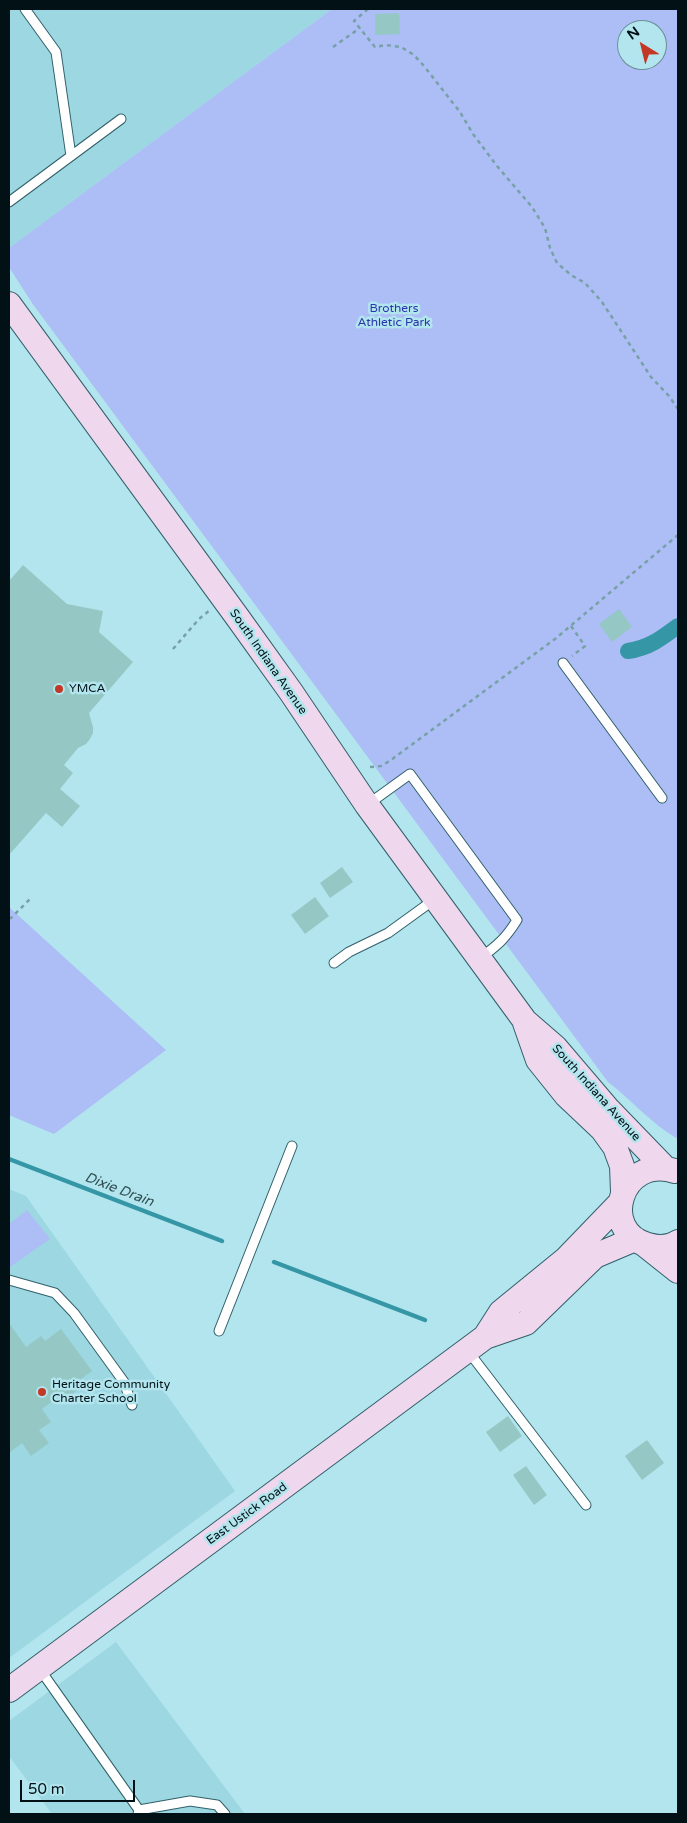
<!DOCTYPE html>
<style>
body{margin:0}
#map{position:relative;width:687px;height:1823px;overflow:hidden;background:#b2e5ee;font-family:"Varela Round",sans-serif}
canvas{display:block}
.frame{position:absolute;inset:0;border:10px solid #011115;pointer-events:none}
.north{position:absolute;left:617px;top:20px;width:50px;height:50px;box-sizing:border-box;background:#b2e5ee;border:1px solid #6b9097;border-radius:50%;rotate:324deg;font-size:14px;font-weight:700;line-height:20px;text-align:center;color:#011115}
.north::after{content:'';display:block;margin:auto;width:18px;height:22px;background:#c33725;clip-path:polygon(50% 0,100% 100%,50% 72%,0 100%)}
.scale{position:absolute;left:20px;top:1780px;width:115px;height:22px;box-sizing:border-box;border:2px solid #011115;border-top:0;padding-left:6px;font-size:15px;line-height:18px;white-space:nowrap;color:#011115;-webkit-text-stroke:4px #b2e5ee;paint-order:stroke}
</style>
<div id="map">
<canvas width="687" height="1823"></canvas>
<div class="frame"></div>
<div class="north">N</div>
<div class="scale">50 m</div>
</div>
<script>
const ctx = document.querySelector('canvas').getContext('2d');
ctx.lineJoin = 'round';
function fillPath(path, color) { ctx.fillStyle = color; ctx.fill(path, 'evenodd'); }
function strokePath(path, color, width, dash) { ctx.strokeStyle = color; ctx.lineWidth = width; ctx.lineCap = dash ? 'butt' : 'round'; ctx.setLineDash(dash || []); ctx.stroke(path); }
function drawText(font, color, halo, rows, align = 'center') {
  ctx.font = font + ' "Varela Round",sans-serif'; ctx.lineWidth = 5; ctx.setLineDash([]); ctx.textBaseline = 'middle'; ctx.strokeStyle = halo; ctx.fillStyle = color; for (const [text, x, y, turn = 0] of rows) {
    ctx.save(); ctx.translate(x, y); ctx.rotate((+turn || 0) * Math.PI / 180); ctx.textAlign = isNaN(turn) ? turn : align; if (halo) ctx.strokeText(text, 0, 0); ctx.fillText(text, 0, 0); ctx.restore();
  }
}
fillPath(new Path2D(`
 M9 9H332L9 248Z
 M9 1189 26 1196 235 1491 9 1658Z
 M116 1642 245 1814H52L9 1756V1721Z`), '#9cd7e2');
fillPath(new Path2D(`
 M332 9H678V1139C651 1124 632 1100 608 1082L32 303 9 267V248ZM627 30H657V60H627Z
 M9 907 166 1050 54 1134 9 1115Z
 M27 1210 50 1239 10 1267 9 1224Z`), '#acbef5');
strokePath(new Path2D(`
 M9 1159 222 1241
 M274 1262 425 1320`), '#3596a6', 4.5);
strokePath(new Path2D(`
 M628 651C649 648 662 638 678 626`), '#3596a6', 16);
fillPath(new Path2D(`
 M399 13 400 34 375 35V14Z
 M23 565 67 604 103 611 99 632 133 662 89 713 93 727V733L90 739 86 744 78 748 64 765 73 773 60 789 80 806 62 827 46 813 9 855V581Z
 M619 609 632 627 612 642 599 624Z
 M342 867 353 882 330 898 320 883Z
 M315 897 329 916 305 934 291 915Z
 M9 1323 26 1347 41 1336 45 1341 61 1329 92 1371 75 1383 79 1389 65 1399 62 1394 42 1409 51 1422 39 1430 49 1443 31 1456 22 1443 9 1453Z
 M508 1416 522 1436 500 1452 486 1432Z
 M647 1440 664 1463 642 1480 625 1456Z
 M526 1466 547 1495 534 1505 513 1475Z`), '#95c8c5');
const lane = new Path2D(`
 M25 9 56 52 71 156
 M9 202 121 119
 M563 663 662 798
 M367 805 410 774 517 920C506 938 497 946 480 958
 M334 963 349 952 388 933 435 899
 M9 1280 55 1293 74 1313 124 1382 132 1405
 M219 1331 292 1146
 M468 1351 586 1505
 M39 1668 139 1810 138 1814
 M139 1810 190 1801 217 1805 225 1814`);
const secondary = new Path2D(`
 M9 304 238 618 291 692 367 805 525 1021 555 1047 607 1108 665 1168
 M525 1023 538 1060 566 1095 602 1129 615 1147 622 1166 623 1192
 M675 1171C620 1154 598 1232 648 1245 658 1248 669 1248 678 1242
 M644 1244 678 1271
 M485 1337 501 1312 566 1259 620 1203
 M9 1690 485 1337 526 1323 595 1256 635 1239`);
strokePath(lane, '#316069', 11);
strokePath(secondary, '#316069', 26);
strokePath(new Path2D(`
 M368 9 354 21 375 47 386 45 401 47 414 55 424 66 460 112 473 134 497 166 532 207 545 228 550 248 557 263 571 275 585 283 602 302 651 377 669 396 678 409
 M333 47 360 28
 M571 626 585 646 572 656
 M173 649 199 619 210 610
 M370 767 381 766 391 760 555 639 678 535
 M9 918H11L31 898`), '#78a0a7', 2.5, [4, 4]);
strokePath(lane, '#fff', 9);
strokePath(secondary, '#efd7ed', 24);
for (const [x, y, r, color] of [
 [59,689,5,"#c33725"],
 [42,1392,5,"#c33725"]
]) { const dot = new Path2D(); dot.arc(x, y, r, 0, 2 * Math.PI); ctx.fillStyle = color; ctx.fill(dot); strokePath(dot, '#b2e5ee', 2); }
drawText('12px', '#2a36a9', '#b2e5ee', [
 ["Brothers",394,309],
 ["Athletic Park",394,323]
]);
drawText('12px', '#011115', '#b2e5ee', [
 ["South Indiana Avenue",268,662,55],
 ["South Indiana Avenue",596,1093,48],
 ["East Ustick Road",247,1514,-36]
]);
drawText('12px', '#011115', '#b2e5ee', [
 ["YMCA",69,689],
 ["Heritage Community",52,1385],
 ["Charter School",52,1399]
], 'left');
drawText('italic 14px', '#304e53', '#b2e5ee', [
 ["Dixie Drain",119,1190,21]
]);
</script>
